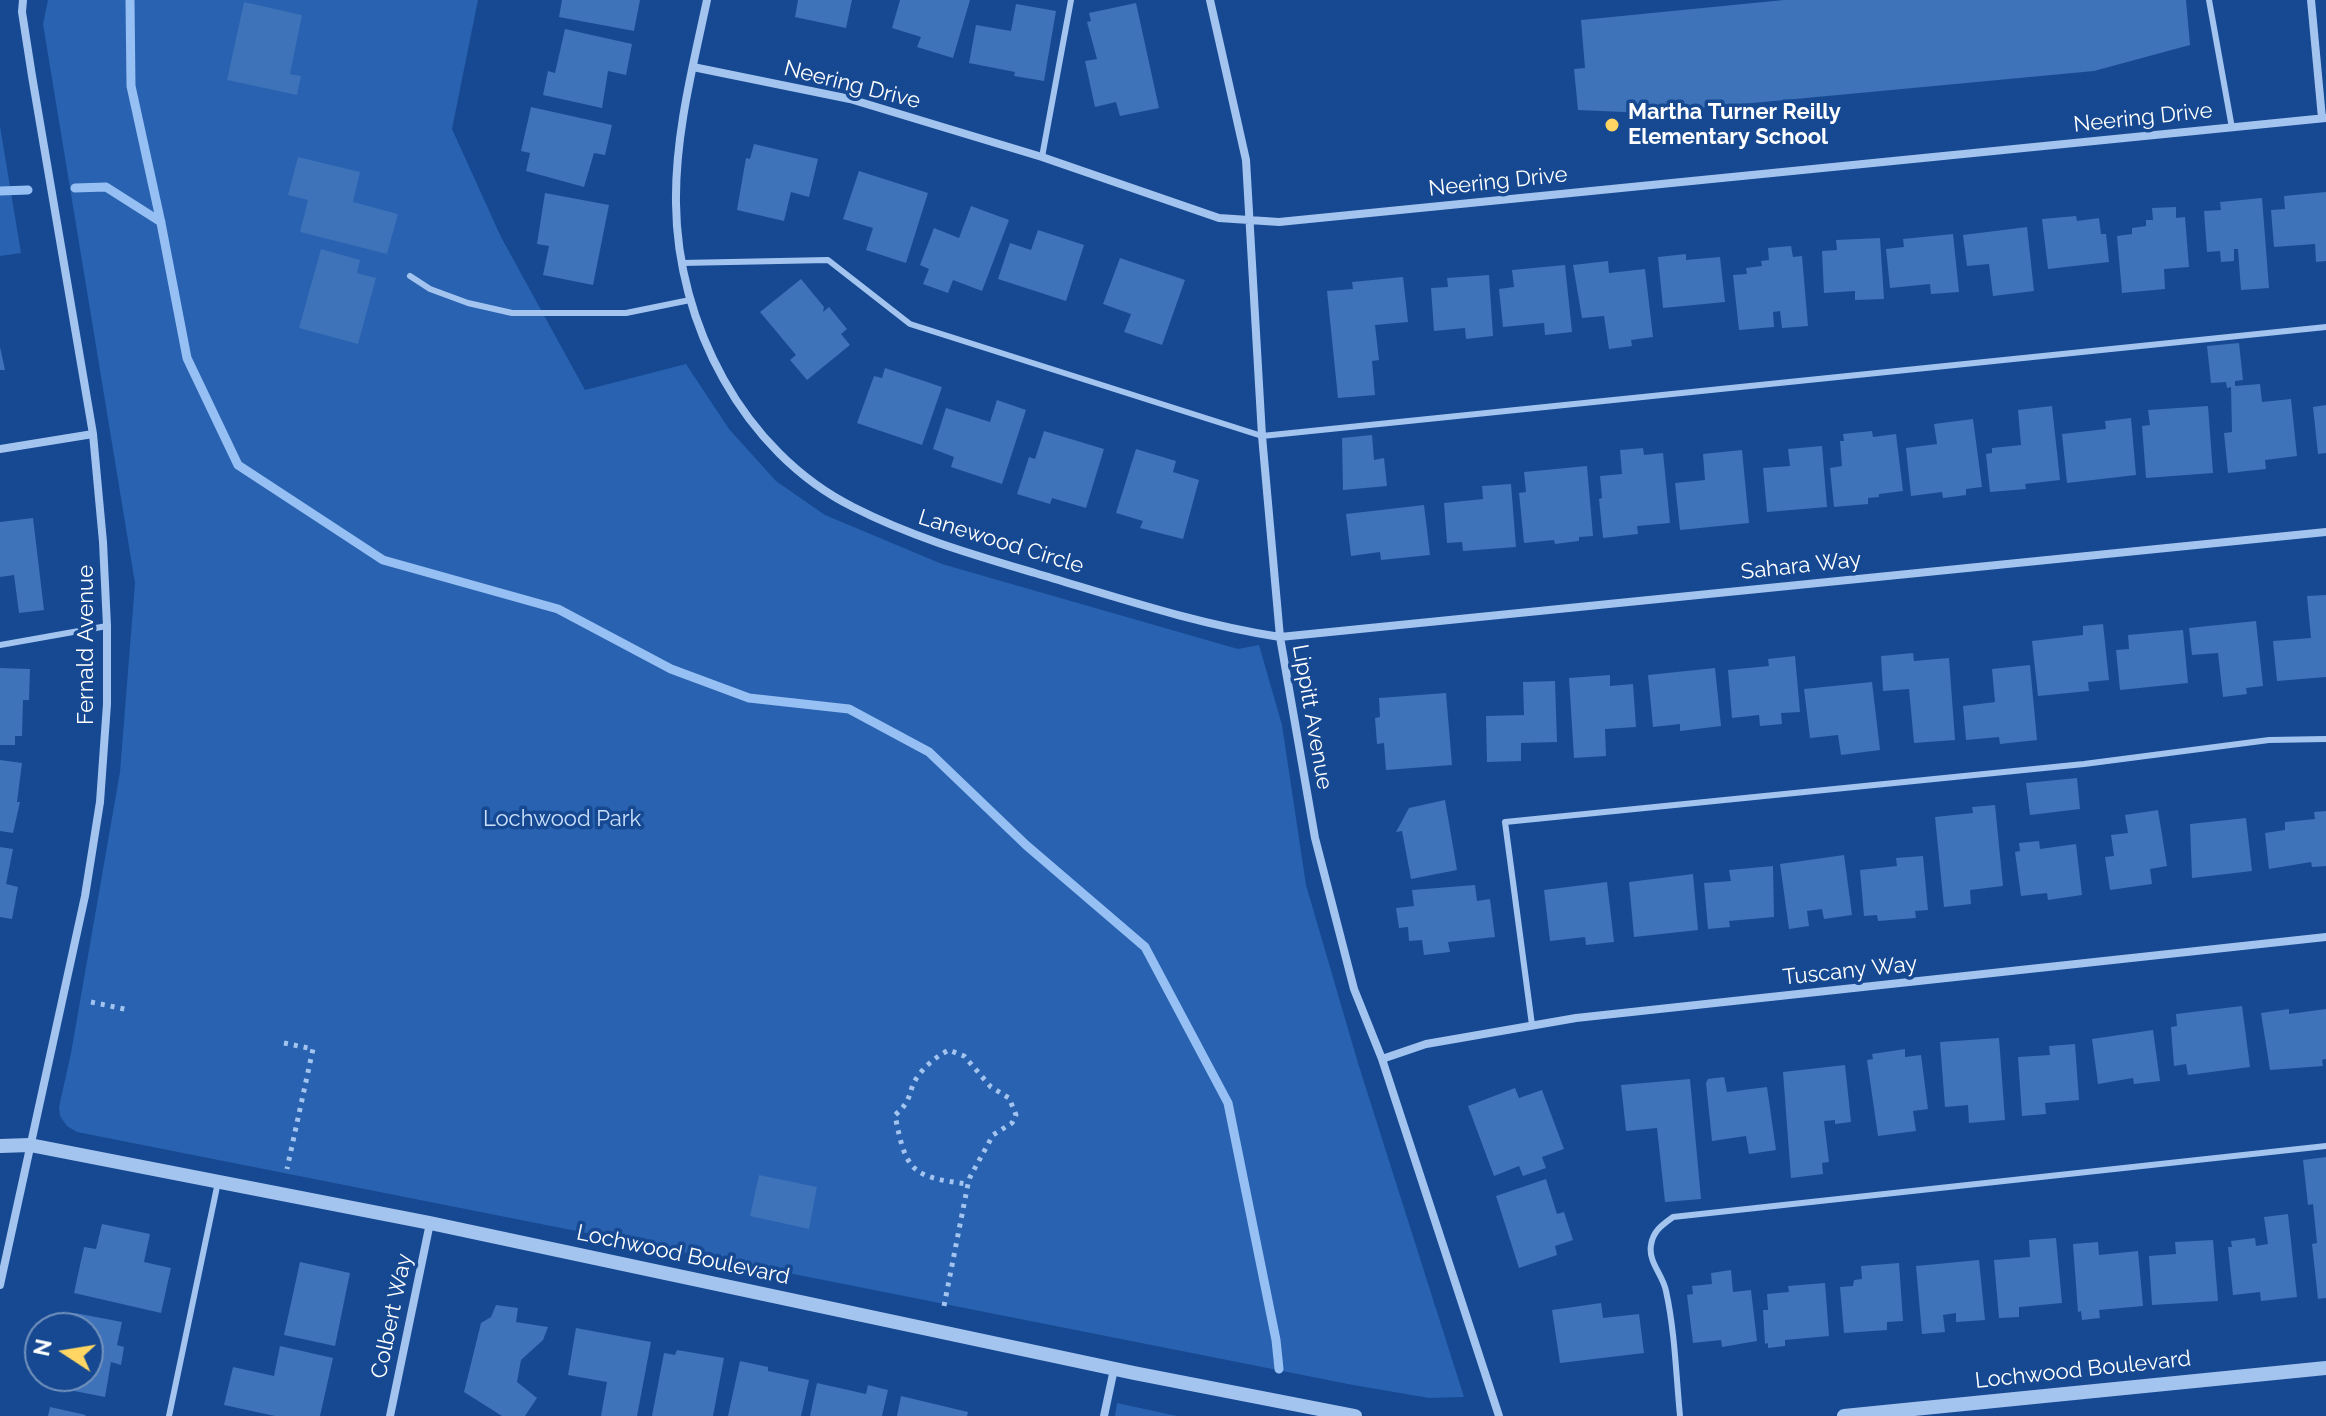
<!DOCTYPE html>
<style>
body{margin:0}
#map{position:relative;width:2326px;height:1416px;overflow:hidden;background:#164991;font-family:Raleway,sans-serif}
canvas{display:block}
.north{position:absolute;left:24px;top:1312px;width:80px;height:80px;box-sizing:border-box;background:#164991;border:2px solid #7392bd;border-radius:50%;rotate:282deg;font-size:22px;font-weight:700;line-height:32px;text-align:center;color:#fff}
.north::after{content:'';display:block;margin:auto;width:28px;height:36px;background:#ffd663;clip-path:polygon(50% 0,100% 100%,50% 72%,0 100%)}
</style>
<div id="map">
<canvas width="2326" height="1416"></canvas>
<div class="north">N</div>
</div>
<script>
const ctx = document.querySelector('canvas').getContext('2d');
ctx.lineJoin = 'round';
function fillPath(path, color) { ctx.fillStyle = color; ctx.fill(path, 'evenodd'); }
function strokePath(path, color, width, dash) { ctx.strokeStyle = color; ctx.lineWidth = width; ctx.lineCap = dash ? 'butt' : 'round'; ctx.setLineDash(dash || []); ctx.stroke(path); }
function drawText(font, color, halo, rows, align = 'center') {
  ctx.font = font + ' Raleway,sans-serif'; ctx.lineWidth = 7; ctx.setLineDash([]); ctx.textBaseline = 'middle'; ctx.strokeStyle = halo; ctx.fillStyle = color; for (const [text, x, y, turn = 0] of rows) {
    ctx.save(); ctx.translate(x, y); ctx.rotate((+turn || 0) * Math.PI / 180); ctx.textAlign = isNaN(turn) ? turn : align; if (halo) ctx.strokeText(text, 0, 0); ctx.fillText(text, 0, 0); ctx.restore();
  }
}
fillPath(new Path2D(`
 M48 0H478L452 129 501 237 585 390 686 364 729 429 776 481 825 515 942 564 1238 649 1259 645 1282 725 1306 885 1358 1063 1464 1397 1429 1398 1353 1385 77 1132 67 1126 60 1116 59 1107 71 1053 120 772 135 583 43 24Z
 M0 126 21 253 0 256Z
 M1117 1403 1177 1416H1115Z`), '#2862b0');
strokePath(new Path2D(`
 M130 0 131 86 161 223 187 358 238 465 383 560 558 609 671 669 749 698 849 709 929 752 1026 845 1145 947 1228 1103 1276 1340 1279 1369
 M75 188 106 187 161 222
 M0 191 28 190`), '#96bff3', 9);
fillPath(new Path2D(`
 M562 0H640L634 31 559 17Z
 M798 0H852L846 28 795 17Z
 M900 0H970L953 58 917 47 921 37 892 28Z
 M1784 0H2186L2190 45 2094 71 1646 113 1578 110 1574 69 1585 68 1581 20Z
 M244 2 302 15 290 74 301 76 297 95 227 80Z
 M1136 3 1159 108 1120 116 1116 102 1095 107 1085 61 1097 59 1087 22 1091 21 1089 13Z
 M1016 4 1056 11 1044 81 1014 76 1015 72 969 63 976 25 1011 31Z
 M565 29 632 44 626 75 608 71 602 108 543 95 548 71 555 73Z
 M531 107 612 125 605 155 594 153 584 187 526 171 530 153 521 151Z
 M754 144 818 159 809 197 791 192 784 221 737 210 746 158 750 159Z
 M298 157 360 172 353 202 398 214 387 254 300 232 308 200 288 195Z
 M859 171 928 193 906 263 866 250 873 228 843 219Z
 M2326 192V261L2316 262 2315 244 2274 247 2271 210 2285 209 2284 196Z
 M545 193 609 205 593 285 543 275 549 246 537 244Z
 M2262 198 2269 288 2241 290 2238 249H2234V261L2221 262 2220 251 2207 252 2204 211 2221 210 2220 202Z
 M971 206 1009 220 982 291 953 280 948 293 923 284 929 269 920 265 934 228 959 238Z
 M2176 207V218L2185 217 2189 267 2164 269 2165 289 2122 293 2117 236 2132 234V228L2146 226V220H2153L2152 208Z
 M2076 216 2077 221 2099 218 2101 234H2106L2109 262 2048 269 2042 219Z
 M2027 227 2034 291 1993 296 1989 264 1967 266 1963 235Z
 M1038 230 1084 245 1066 301 998 279 1010 243 1031 250Z
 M1953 234 1959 292 1931 294 1930 284 1890 288 1886 249 1904 247 1903 239Z
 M1880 238 1884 299 1855 300V291L1824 293 1822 251 1837 250 1836 240Z
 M1791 246 1793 257 1802 256 1808 326 1782 328 1780 311 1773 312 1774 327 1739 330 1733 275 1747 274 1746 268 1762 266 1761 261 1769 260 1768 248Z
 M321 249 360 260 357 273 376 278 358 344 299 328Z
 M1686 254V260L1720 257 1725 302 1663 308 1658 257Z
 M1120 258 1185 280 1162 345 1124 332 1131 314 1103 304Z
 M1608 261 1609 273 1645 269 1653 337 1631 340 1632 346 1609 349 1604 316 1582 318 1573 265Z
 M1565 265 1572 332 1545 335 1544 323 1503 327 1499 289 1514 287 1512 270Z
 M1489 275 1493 336 1466 339 1465 328 1434 331 1431 288 1448 287 1447 278Z
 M1403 277 1408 322 1375 325 1379 360 1372 361 1375 395 1338 398 1327 291 1353 289 1352 282Z
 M801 279 824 307 823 312 829 307 847 329 841 334 850 345 807 380 790 360 796 355 760 312Z
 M2239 343 2243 380 2235 381V386L2260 384 2262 402 2291 399 2297 456 2265 460 2266 469 2228 473 2224 433 2232 432 2231 387 2227 388 2226 382 2211 383 2207 346Z
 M0 347 5 370H0Z
 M885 368 942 387 922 445 857 423 874 376 882 378Z
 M997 400 1026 410 1002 484 951 467 954 457 933 449 946 408 990 422Z
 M2326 405V453L2318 454 2313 407Z
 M2052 406 2060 480 2025 484 2026 489 1990 492 1986 454 1992 453V448L2021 445 2018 410Z
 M2208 406 2213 473 2146 478 2142 426 2150 425 2148 410Z
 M2131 418 2136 475 2067 483 2062 434 2106 429 2105 421Z
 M1973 419 1982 487 1966 489V495L1943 498 1942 492 1911 496 1906 448 1937 444 1934 424Z
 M1044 431 1104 449 1086 508 1052 498 1050 504 1017 494 1029 457 1035 459Z
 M1872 431 1873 437 1896 434 1903 491 1879 494V497L1868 498V504L1834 507 1830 468 1842 466 1840 441H1844L1843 434Z
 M1372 435 1374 460 1384 458 1387 486 1343 490 1342 438Z
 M1822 446 1827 507 1767 512 1763 468 1790 466 1788 449Z
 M1643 448 1644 455 1663 453 1670 523 1637 526 1638 534 1603 538 1599 499 1602 498 1600 476 1622 474 1620 450Z
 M1136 449 1176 461 1173 472 1199 480 1183 539 1140 528 1143 521 1116 513Z
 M1742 450 1749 523 1680 530 1675 483 1705 480 1703 454Z
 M1587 466 1593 536 1579 537V541L1555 544 1554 540 1524 543 1519 493 1526 492 1524 472Z
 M1511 484 1516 547 1463 551 1462 542 1447 543 1444 503 1483 499 1482 486Z
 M1424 505 1430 555 1381 560 1380 552 1351 556 1346 514Z
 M33 518 44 610 19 613 14 575 0 577V522Z
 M2326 595V677L2277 681 2273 641 2311 638 2307 596Z
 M2256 621 2263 686 2246 688 2247 694 2223 697 2218 653 2192 655 2189 628Z
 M2103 624 2109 680 2088 682 2089 691 2038 696 2032 641 2083 635V626Z
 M2183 630 2188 683 2120 690 2116 650 2129 649 2128 635Z
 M1913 653 1914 661 1949 658 1955 740 1914 743 1909 689 1883 691 1881 656Z
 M1795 656 1800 712 1781 713 1782 724 1760 726 1759 715 1732 718 1728 670 1769 666 1768 659Z
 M2030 665 2037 740 2000 744 1999 737 1966 740 1963 706 1995 702 1992 669Z
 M0 668 30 669 29 700H23L22 736H15V745H0Z
 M1715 668 1721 726 1680 731V724L1653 727 1648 675Z
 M1610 675V686L1633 684 1636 727 1605 729 1606 756 1574 758 1569 678Z
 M1555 681 1557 742 1521 743V761L1487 762 1486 716 1524 715 1523 682Z
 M1872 682 1880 750 1841 755 1838 735 1810 738 1804 689Z
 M1446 693 1452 765 1386 770 1384 743 1377 744 1375 718 1380 717 1379 698Z
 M0 760 22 763 17 802H20L13 833 0 831Z
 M2077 778 2080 809 2030 815 2026 783Z
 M1445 800 1457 870 1411 879 1402 831 1396 832 1409 808Z
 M1995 805 2003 886 1970 890 1971 904 1944 907 1935 817 1973 813 1972 807Z
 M2158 810 2167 866 2150 869 2152 884 2110 890 2105 857 2114 856 2111 835 2128 833 2125 815Z
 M2326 811V866L2312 867 2311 862 2269 869 2265 833 2285 830V822L2315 819 2314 812Z
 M2246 818 2252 871 2192 878 2190 824Z
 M2039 841 2040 849 2076 844 2082 895 2048 900 2047 893 2021 896 2015 852 2020 851 2019 843Z
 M0 847 13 849 6 884 18 887 12 919 0 917Z
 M1844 855 1852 915 1824 919 1822 909 1807 911 1809 926 1789 929 1780 864Z
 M1923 856 1928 910 1915 911 1916 918 1878 921 1877 915 1864 916 1860 870 1897 866 1896 858Z
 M1773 866 1774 917 1729 921 1730 927 1708 929 1704 883 1731 881 1729 870Z
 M1693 874 1698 930 1634 937 1629 882Z
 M1607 882 1614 942 1586 945 1585 937 1550 941 1544 890Z
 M1475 885 1477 901 1490 899 1495 937 1448 942 1450 952 1424 955 1422 940 1409 941 1408 927 1399 928 1396 908 1414 906 1412 890Z
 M2242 1006 2250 1067 2188 1075 2186 1064 2174 1066 2171 1027 2177 1026 2176 1014Z
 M2289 1009V1014L2326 1009V1059L2322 1060 2323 1066 2270 1070 2261 1013Z
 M2153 1030 2160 1081 2134 1084 2133 1078 2098 1084 2092 1039Z
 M1999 1038 2005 1120 1969 1123 1968 1105 1945 1107 1940 1042Z
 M2075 1044 2079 1100 2045 1103 2046 1114 2022 1116 2018 1057 2050 1055 2049 1046Z
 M1905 1049V1057L1921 1055 1928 1109 1913 1111 1916 1131 1878 1136 1867 1060 1873 1059 1872 1054Z
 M1845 1065 1851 1122 1835 1124V1120L1824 1121 1829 1162 1822 1163 1823 1174 1791 1178 1783 1072Z
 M1724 1077 1727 1092 1767 1087 1776 1150 1749 1154 1746 1136 1712 1141 1706 1083 1708 1079Z
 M1690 1079 1701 1199 1665 1202 1657 1128 1626 1131 1621 1085Z
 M1515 1088 1519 1098 1542 1090 1564 1149 1542 1157 1546 1168 1523 1176 1519 1166 1494 1176 1468 1106Z
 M2326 1157V1298L2318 1299 2312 1244 2317 1243 2313 1204 2308 1205 2303 1160Z
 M759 1175 817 1187 809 1229 750 1216Z
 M1546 1179 1557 1214 1564 1212 1573 1240 1555 1246 1557 1255 1519 1268 1496 1196Z
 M2288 1214 2297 1297 2261 1301 2260 1292 2233 1295 2228 1247H2232L2231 1241 2255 1238 2256 1246 2268 1244 2264 1217Z
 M102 1224 150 1234 144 1262 171 1268 161 1313 74 1293 84 1247 96 1249Z
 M2056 1238 2062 1303 2019 1307V1317L1999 1318 1994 1260 2030 1257 2029 1240Z
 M2213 1240 2218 1301 2152 1305 2149 1256 2176 1254 2175 1242Z
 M2098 1242 2099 1255 2138 1251 2143 1306 2099 1310 2100 1318 2082 1320 2081 1311 2078 1312 2073 1244Z
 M1979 1260 1985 1320 1956 1322V1313L1943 1315 1945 1332 1922 1334 1916 1266Z
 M300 1262 350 1273 335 1346 284 1335Z
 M1899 1263 1903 1321 1887 1322V1330L1844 1333 1840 1287 1853 1286 1854 1280 1862 1279 1861 1266Z
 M1731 1270 1733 1292 1751 1290 1757 1341 1722 1347 1721 1340 1693 1343 1687 1295 1693 1294 1692 1286 1712 1284 1711 1273Z
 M1825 1283 1829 1336 1785 1340V1346L1768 1348V1343L1765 1344 1763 1310H1768L1767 1294 1789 1292 1788 1286Z
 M1601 1303 1603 1318 1639 1314 1644 1353 1560 1363 1552 1310Z
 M496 1305 518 1308 516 1322 548 1327 543 1340 521 1360 517 1382 537 1398 525 1416H502L464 1392 481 1323 491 1317Z
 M75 1313 122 1322 117 1345 124 1347 121 1365 111 1362 105 1397 69 1390 72 1376H88V1328H72Z
 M576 1328 651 1342 637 1416H601L607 1382 568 1375Z
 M280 1346 333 1358 320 1416H275L224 1405 233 1367 274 1376Z
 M677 1350 724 1358 713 1416H652L664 1353 675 1355Z
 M740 1361 768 1367V1371L809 1380 801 1416H728Z
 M817 1383 866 1394 868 1385 888 1390 882 1416H810Z
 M901 1396 968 1412 967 1416H897Z
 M50 1407 86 1415 85 1416H48Z`), '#3e72b9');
strokePath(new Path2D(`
 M91 1002 129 1010
 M284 1043 313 1049 287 1169
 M944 1306 968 1184 970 1177 993 1135 1012 1123 1016 1115 1009 1098 991 1087 964 1056 949 1050C937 1056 926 1065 918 1076 907 1091 914 1099 895 1115 906 1172 912 1177 968 1184`), '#a4c4f0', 5, [4, 6]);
strokePath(new Path2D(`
 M2209 0 2232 128
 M1042 157 1071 0
 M681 263 828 260 910 324 1262 436 2326 327
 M410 276 430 289 468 303 512 313H626L690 300
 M0 645 107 626
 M1532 1025 1505 822 2084 764 2269 740 2326 739
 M169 1416 218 1182
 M1680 1416C1676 1375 1675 1332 1666 1291 1663 1275 1648 1262 1651 1245 1653 1231 1662 1225 1673 1217L2326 1146`), '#a4c4f0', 6);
strokePath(new Path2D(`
 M707 0C693 66 675 135 676 203 677 323 743 452 853 507 912 537 971 554 1035 573 1116 597 1196 624 1280 637L2326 532
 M1210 0 1246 160 1262 436 1280 637 1315 838 1354 989 1382 1059 1499 1416
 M2311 0 2322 118
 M693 67 850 99 1042 157 1219 218 1279 222 2326 118
 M0 449 93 434
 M1382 1059 1426 1044 1576 1018 2326 937
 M0 1285 85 896 100 802 107 704V626L103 542 93 434 32 76 22 12 23 0
 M390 1416 430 1223
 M1104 1416 1114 1369`), '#a4c4f0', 8);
strokePath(new Path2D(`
 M0 1146 30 1145 430 1223 1134 1373 1355 1416
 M1844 1416 2326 1368`), '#a4c4f0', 14);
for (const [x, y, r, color] of [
 [1612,125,8,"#ffd663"]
]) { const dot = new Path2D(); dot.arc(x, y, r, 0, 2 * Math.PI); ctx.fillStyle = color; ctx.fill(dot); strokePath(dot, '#164991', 3); }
drawText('22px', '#fff', '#164991', [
 ["Neering Drive",852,85,14],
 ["Neering Drive",2143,118,-6],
 ["Neering Drive",1498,182,-6],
 ["Lanewood Circle",1001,542,17],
 ["Sahara Way",1801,566,-6],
 ["Fernald Avenue",86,645,-90],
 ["Lippitt Avenue",1312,717,80],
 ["Tuscany Way",1850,971,-6],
 ["Lochwood Boulevard",683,1255,12],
 ["Colbert Way",392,1316,-78],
 ["Lochwood Boulevard",2083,1370,-6]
]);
drawText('bold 22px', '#fff', '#164991', [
 ["Martha Turner Reilly",1628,112],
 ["Elementary School",1628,137]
], 'left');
drawText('22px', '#cbe0fc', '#164991', [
 ["Lochwood Park",562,819]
]);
</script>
